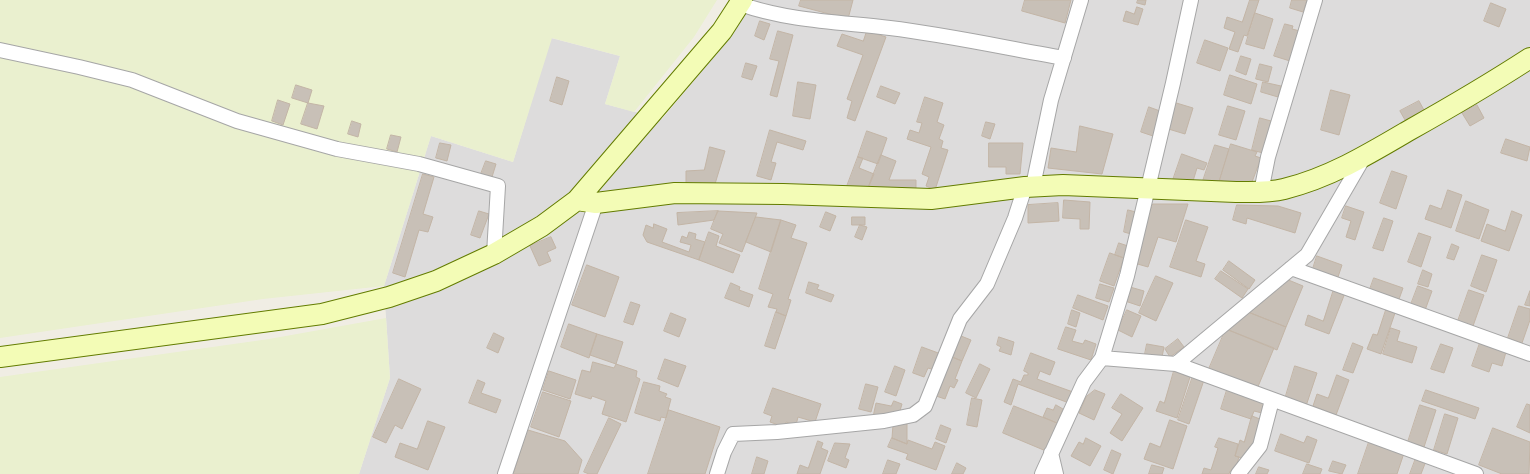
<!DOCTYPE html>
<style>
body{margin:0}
canvas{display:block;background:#f0ede4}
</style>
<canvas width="1530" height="474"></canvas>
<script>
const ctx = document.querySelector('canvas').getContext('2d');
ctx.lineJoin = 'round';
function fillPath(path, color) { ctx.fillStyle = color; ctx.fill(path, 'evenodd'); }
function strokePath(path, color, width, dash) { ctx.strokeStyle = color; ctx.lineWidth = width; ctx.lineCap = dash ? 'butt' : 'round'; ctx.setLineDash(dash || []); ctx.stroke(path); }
fillPath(new Path2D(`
 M749 0H1530V474H359L390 378 384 286 431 136 513 162 551 38 620 56 605 104 662 119 714 57 740 21Z`), '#dddcdc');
fillPath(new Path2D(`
 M0 0H717L694 37 634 112 605 104 620 56 552 38 513 162 431 136 384 286 263 299 0 338Z
 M386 318 390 378 359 474H0V377L269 339Z`), '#eaf0cf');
const building = new Path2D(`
 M801 0H853L848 19 799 6Z
 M1025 0H1071L1065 23 1022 11Z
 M1138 0H1146L1145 5 1137 3Z
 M1250 0H1259L1247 36 1244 35 1238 52 1229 49 1235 32 1224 28 1227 17 1242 22Z
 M1292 0H1307L1303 12 1290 8Z
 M1491 3 1506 9 1499 27 1484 21Z
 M1137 7 1143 9 1138 25 1123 21 1126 11 1134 14Z
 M1255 13 1273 19 1264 49 1246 44Z
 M760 21 770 24 764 40 755 36Z
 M1285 24 1293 26 1292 29 1300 31 1290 61 1274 56Z
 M778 31 793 35 777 97 770 95 779 61 770 59Z
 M867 31 886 37 855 121 847 118 852 101 847 99 863 55 837 46 842 34 863 41Z
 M1205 40 1228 48 1220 71 1197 63Z
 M1241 56 1251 59 1246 75 1236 71Z
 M746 63 757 66 752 80 742 77Z
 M1260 64 1272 67 1268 82 1256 79Z
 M1230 75 1257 84 1251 104 1224 95Z
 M557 77 569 81 562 105 550 101Z
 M798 82 816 85 810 119 793 116Z
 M1263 82 1281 86 1278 97 1261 92Z
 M296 85 312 90 308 103 292 98Z
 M881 86 900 93 895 104 877 97Z
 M1331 90 1350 95 1339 135 1321 130Z
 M925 97 943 103 937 122 944 125 939 139 943 141 941 148 948 150 935 190 926 186 929 177 922 174 931 147 907 139 910 130 919 133 922 123 917 122Z
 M278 100 290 104 283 125 272 121Z
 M1419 101 1424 110 1405 120 1400 111Z
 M1173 102 1193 108 1185 134 1165 128Z
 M308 103 324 106 317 129 301 124Z
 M1477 105 1484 118 1470 126 1462 113Z
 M1228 106 1245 111 1236 140 1219 135Z
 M1149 107 1160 111 1153 136 1141 132Z
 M1260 118 1271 121 1263 153 1252 150Z
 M352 121 361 124 358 137 348 134Z
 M986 122 995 124 990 139 982 136Z
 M1080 126 1113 134 1102 174 1048 168 1051 148 1076 152Z
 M770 130 806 141 803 150 777 142 771 162 776 163 771 180 757 176Z
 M867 131 887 138 878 164 858 157Z
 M391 135 401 137 397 152 387 149Z
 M1506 139 1530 147 1527 161 1501 153Z
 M440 143 451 145 447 161 436 158Z
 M989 143H1023L1020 174H1006V167H989Z
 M1231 144 1257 152 1255 156 1261 158 1252 182 1233 185 1220 180Z
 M1215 145 1229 149 1218 185 1202 184Z
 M710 147 725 151 715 184H686V171L704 170Z
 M1182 154 1207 163 1204 170 1197 168 1193 181 1173 180Z
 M881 155 896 161 889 180H916V192L867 191Z
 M858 157 863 158 859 168 874 174 867 191 846 189Z
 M486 161 496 164 492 177 481 174Z
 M1392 171 1407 176 1396 209 1380 203Z
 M423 174 434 177 423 214 433 217 428 232 419 230 405 277 393 273Z
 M1448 190 1462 195 1451 228 1425 219 1430 205 1441 209Z
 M1064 200 1090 202 1089 229H1080V219L1063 218Z
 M1466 201 1489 210 1479 239 1456 231Z
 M1058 203 1059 221 1028 223V205Z
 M1153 204H1188L1176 242 1158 237 1148 267 1134 263Z
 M1237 205 1278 206 1301 213 1295 233 1247 218 1246 224 1233 220Z
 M1346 206 1364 212 1355 240 1346 237 1351 221 1342 218Z
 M1128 210 1136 212 1131 234 1124 232Z
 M479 211 489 214 480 238 471 235Z
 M718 211 757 213 742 252 719 243 723 234 711 229Z
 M718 211 714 220 678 225 677 213Z
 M1512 211 1522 215 1509 251 1481 241 1487 224 1505 231Z
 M826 212 836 216 830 231 820 227Z
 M756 217 781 220 771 252 746 242Z
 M852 217H865V225H852Z
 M1384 218 1393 221 1383 251 1373 248Z
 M781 220 796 225 791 238 807 243 788 299 791 300 786 316 776 312 777 309 768 307 773 294 759 289Z
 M1186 220 1208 227 1196 261 1205 264 1201 277 1170 267Z
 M654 224 667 229 662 242 689 252 691 245 680 242 682 236 687 238 689 232 696 234 695 239 705 242 699 260 647 242 643 235 646 225 653 228Z
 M860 225 867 227 862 240 855 237Z
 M709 232 719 236 716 246 740 255 733 273 699 260Z
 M1419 233 1431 237 1421 267 1408 262Z
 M551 237 556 248 547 252 551 261 539 266 530 246Z
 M1119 243 1128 246 1124 258 1115 255Z
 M1452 244 1459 247 1454 260 1447 258Z
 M1110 253 1124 258 1114 286 1100 281Z
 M1482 255 1497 260 1486 292 1471 286Z
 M1317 256 1342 265 1337 280 1312 272Z
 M1229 261 1255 280 1249 289 1223 270Z
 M587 265 619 277 605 317 572 305Z
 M1423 270 1432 274 1428 287 1418 284Z
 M1221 271 1248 289 1242 298 1215 279Z
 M1156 276 1173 283 1156 321 1139 313Z
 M1374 278 1403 288 1398 302 1369 292Z
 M1286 279 1303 286 1286 327 1248 312Z
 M809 282 819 285 817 289 834 295 831 302 806 293Z
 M731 283 740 287 739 290 753 295 749 307 725 298Z
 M1100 284 1114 288 1109 302 1096 298Z
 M1418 286 1432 291 1424 313 1410 307Z
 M1130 287 1144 291 1140 306 1125 301Z
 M1334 289 1345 293 1329 334 1305 325 1308 315 1323 321Z
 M1469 290 1484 295 1473 326 1458 321Z
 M1530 291V306L1525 305Z
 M1078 295 1108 306 1103 320 1073 308Z
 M631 302 640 305 633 325 624 322Z
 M1519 306 1530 309V320L1522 343 1508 338Z
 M1072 310 1080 313 1076 327 1068 324Z
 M1127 310 1141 316 1132 337 1118 330Z
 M1386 310 1395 313 1381 354 1367 349 1373 334 1377 335Z
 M776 312 786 316 775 349 765 346Z
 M1248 312 1286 327 1277 350 1226 329Z
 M671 313 686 319 679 337 664 331Z
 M569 324 597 334 589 358 561 347Z
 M1066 327 1076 330 1072 341 1083 344 1085 340 1096 344 1091 360 1058 349Z
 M1391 328 1400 331 1397 341 1417 347 1412 363 1383 354Z
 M1226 329 1274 348 1257 389 1209 369Z
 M494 333 504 338 498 353 487 348Z
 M597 334 623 342 616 364 590 355Z
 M961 336 971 340 962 361 952 357Z
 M999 337 1014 342 1011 355 999 351 1001 347 997 345Z
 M1178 339 1184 347 1170 357 1165 349Z
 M1353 343 1363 347 1353 373 1343 370Z
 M1480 343 1506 352 1502 366 1492 363 1489 372 1472 366Z
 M1147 344 1164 347 1162 357 1145 354Z
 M1441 344 1453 348 1444 373 1431 369Z
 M922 347 941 354 935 370 928 368 924 377 913 373Z
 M1031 353 1055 362 1050 375 1040 371 1037 379 1073 392 1069 403 1018 384 1011 405 1004 402 1013 379 1021 382 1024 375H1028V373L1024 371Z
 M952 357 962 361 955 379 958 380 954 388 950 386 945 399 936 396Z
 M665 359 686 366 678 387 658 379Z
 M593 362 614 368 616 364 637 371 636 377 640 379 626 422 602 414 606 401 592 396 591 399 575 394 582 370 590 372Z
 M980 364 990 369 976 398 966 393Z
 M895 366 905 370 896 396 885 392Z
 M1295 366 1317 373 1306 406 1285 399Z
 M549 371 576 380 570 399 543 390Z
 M1174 371 1190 377 1177 418 1156 411 1160 401 1164 403Z
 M1337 375 1349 380 1336 415 1313 406 1317 394 1328 398Z
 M1193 376 1204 380 1189 424 1178 420Z
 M399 379 421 389 402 429 395 425 386 443 373 437Z
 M478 380 485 383 481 393 501 400 496 413 469 403Z
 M644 382 660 386 659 391 667 394 665 397 671 399 666 418 661 417 660 421 635 413Z
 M866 384 878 387 871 412 859 409Z
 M773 388 821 404 815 422 798 417 796 425 786 422 784 427 770 422 772 416 764 413Z
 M1095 390 1105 394 1094 420 1079 413 1086 397Z
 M1227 390 1266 402 1262 413 1254 411 1251 419 1221 409Z
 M1426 390 1479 408 1475 419 1422 401Z
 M543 392 571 401 559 437 531 427Z
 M1121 394 1143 408 1122 441 1110 433 1122 414 1112 408Z
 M972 398 982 400 977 427 967 425Z
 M894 401 902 404 899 414 873 417 876 403 891 406Z
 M1527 404 1530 405V433L1517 427Z
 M1056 405 1063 409 1057 423 1043 417 1047 408 1053 410Z
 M1420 405 1436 410 1424 447 1408 442Z
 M1014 406 1057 423 1046 451 1003 433Z
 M669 410 720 427 705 474H648Z
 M1445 414 1458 418 1447 454 1434 450Z
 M1252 416 1260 419 1258 427H1260L1253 447 1250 446 1245 459 1235 456 1240 440 1244 442Z
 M609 418 621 424 597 474H589L584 472Z
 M1170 420 1187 426 1173 469 1144 459 1150 443 1160 447Z
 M428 421 445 427 428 470 395 457 400 443 417 449Z
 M907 423V444L892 438 893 425Z
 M941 425 951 429 946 443 936 439Z
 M1493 428 1530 442 1529 474H1502L1479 465Z
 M528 430 565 441 582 460 578 474H514Z
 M1281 434 1304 443 1307 436 1317 440 1309 463 1275 451Z
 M892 438 907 444 908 440 932 449 935 442 945 446 936 470 906 459 908 454 888 447Z
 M1086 438 1101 446 1090 466 1071 456 1079 442 1083 444Z
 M1219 438 1238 444 1235 456 1239 457 1234 473 1230 471 1229 474H1202L1204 468 1211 470 1218 448 1215 447Z
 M818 441 823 443 821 448 828 451 820 474H797L800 465 808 468Z
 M1369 442 1404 453 1397 474H1358Z
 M835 443 850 444 845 458 849 460 846 468 828 461Z
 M1112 450 1121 454 1113 474 1104 470Z
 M757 457 768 461 764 474H752Z
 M1416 458 1426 461 1421 474H1410Z
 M888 460 900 464 896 474H883Z
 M1333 461 1346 465 1342 474 1329 471Z
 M957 463 966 468 963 474H952Z
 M1307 464 1322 469 1320 474H1303Z
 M1152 465 1164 468 1162 474H1149Z
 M1259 467 1269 470 1267 474H1256Z`);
fillPath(building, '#c8c0b7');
strokePath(building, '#c3b5a6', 1);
const street = new Path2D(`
 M740 4C788 21 839 22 890 28 948 35 1006 48 1064 58
 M0 50 79 67 132 80 237 121 337 149 419 164 498 186 494 254
 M1033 186 1051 100 1081 0
 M1261 192 1268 157 1315 0
 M1291 268 1530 354
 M1102 358 1176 364 1476 474
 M1176 364 1307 255 1364 157
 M1051 453 1056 474
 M505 474 596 203
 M717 474 724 452 733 434 777 432 884 421 913 415 925 406 960 319 987 284 1015 218 1025 187
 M1042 474 1084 382 1102 358 1127 276 1173 83 1191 0
 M1238 474 1260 446 1272 400`);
const secondary = new Path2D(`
 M577 200 596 203 675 193 783 194 931 199 1025 187 1063 185 1236 192C1252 192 1268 193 1284 189 1329 178 1369 154 1408 131 1449 108 1490 84 1530 58
 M0 357 322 314 389 297 436 281 494 254 542 226 577 200 722 31 742 0`);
strokePath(street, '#a6a6a6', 16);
strokePath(secondary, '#637c00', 22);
strokePath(street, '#fff', 14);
strokePath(secondary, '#f3fcb6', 20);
</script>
